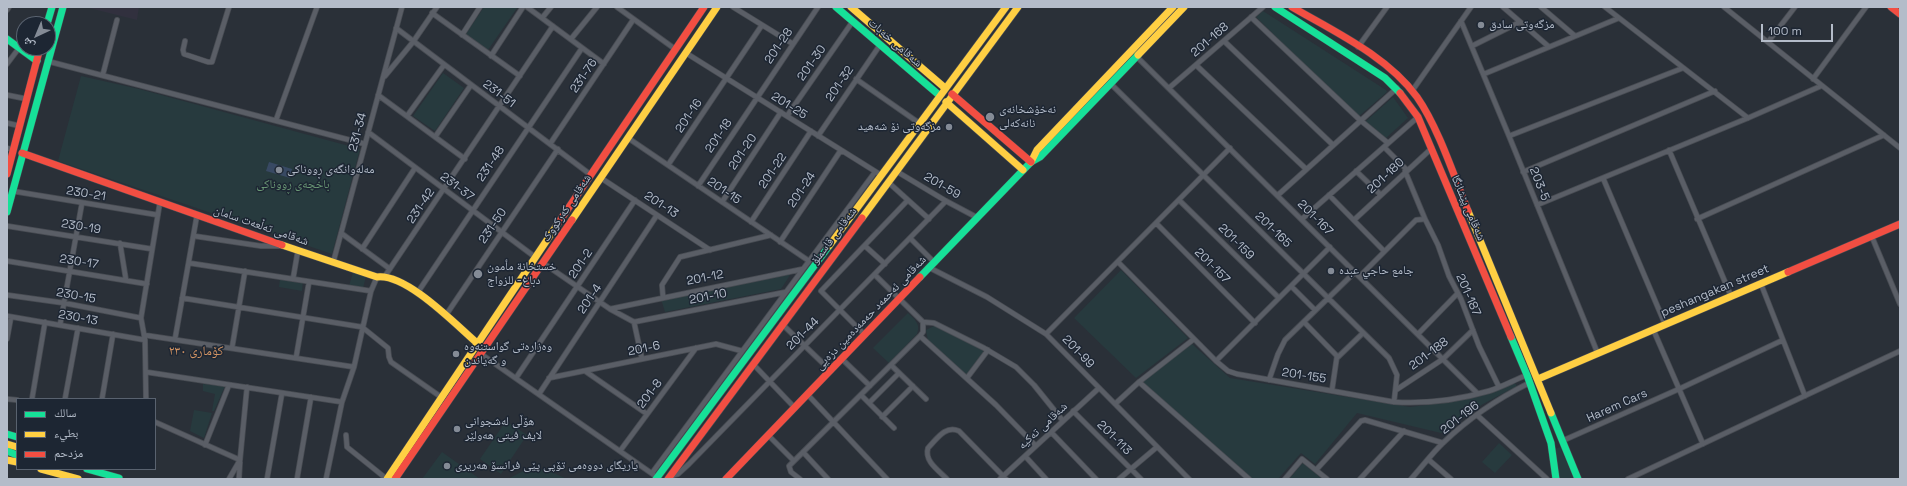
<!DOCTYPE html>
<meta charset="utf-8">
<style>
body{margin:0}
#map{position:relative;width:1907px;height:486px;overflow:hidden;background:#2a3038;font-family:"Space Grotesk","Noto Naskh Arabic",sans-serif}
canvas{display:block}
.frame{position:absolute;inset:0;border:8px solid #b4bcc9;pointer-events:none}
.legend{position:absolute;left:16px;top:398px;width:140px;height:72px;box-sizing:border-box;background:#1d2633;border:1px solid #59626f;margin:0;padding:5px 7px;list-style:none;font-size:12px;color:#b4bcc9}
.legend li{display:flex;align-items:center;gap:8px;height:20px}
.legend b{width:20px;border:1px solid #59626f}
.north{position:absolute;left:16px;top:16px;width:40px;height:40px;box-sizing:border-box;background:#1d2633;border:1px solid #59626f;border-radius:50%;rotate:224deg;font-size:11px;font-weight:700;line-height:16px;text-align:center;color:#b4bcc9}
.north::after{content:'';display:block;margin:auto;width:14px;height:18px;background:#848b96;clip-path:polygon(50% 0,100% 100%,50% 72%,0 100%)}
.scale{position:absolute;left:1761px;top:24px;width:72px;height:18px;box-sizing:border-box;border:2px solid #b4bcc9;border-top:0;padding-left:5px;font-size:12px;line-height:14px;white-space:nowrap;color:#b4bcc9;-webkit-text-stroke:3px #1d2633;paint-order:stroke}
</style>
<div id="map">
<canvas width="1907" height="486"></canvas>
<div class="frame"></div>
<ul class="legend">
<li><b style="height:5px;background:#16e098"></b>سالك</li>
<li><b style="height:5px;background:#ffcf43"></b>بطيء</li>
<li><b style="height:5px;background:#f24e42"></b>مزدحم</li>
</ul>
<div class="north">ش</div>
<div class="scale">100 m</div>
</div>
<script>
const ctx = document.querySelector('canvas').getContext('2d');
ctx.lineJoin = 'round';
function fillPath(path, color) { ctx.fillStyle = color; ctx.fill(path, 'evenodd'); }
function strokePath(path, color, width, dash) { ctx.strokeStyle = color; ctx.lineWidth = width; ctx.lineCap = dash ? 'butt' : 'round'; ctx.setLineDash(dash || []); ctx.stroke(path); }
function drawText(font, color, halo, rows, align = 'center') {
  ctx.font = font + ' "Space Grotesk","Noto Naskh Arabic",sans-serif'; ctx.lineWidth = 3; ctx.setLineDash([]); ctx.textBaseline = 'middle'; ctx.strokeStyle = halo; ctx.fillStyle = color; for (const [text, x, y, turn = 0] of rows) {
    ctx.save(); ctx.translate(x, y); ctx.rotate((+turn || 0) * Math.PI / 180); ctx.textAlign = isNaN(turn) ? turn : align; if (halo) ctx.strokeText(text, 0, 0); ctx.fillText(text, 0, 0); ctx.restore();
  }
}
fillPath(new Path2D(`
 M85 7H139L137 20Z`), '#31303e');
fillPath(new Path2D(`
 M484 7 517 8 488 50 466 34Z
 M1263 11 1386 90 1387 92 1358 117 1256 17Z
 M443 73 464 88 435 131 413 116Z
 M81 76 139 89 360 149 332 254 58 161Z
 M1393 97 1408 118 1386 138 1365 122Z
 M1121 270 1188 338 1136 378 1074 318Z
 M353 272 366 276 363 288 349 286Z
 M792 272 781 289 665 312 661 299Z
 M280 279 303 281 302 291 279 287Z
 M908 313C915 320 921 324 917 334L889 363 873 348Z
 M934 326 984 351 966 375 928 341 926 330Z
 M1192 344 1230 378 1410 407 1451 402 1496 391 1514 382 1517 386 1483 404 1441 433 1357 413 1315 464 1301 453 1278 479H1253L1141 382Z
 M203 384 225 386 214 411H212L215 394 203 391Z
 M194 410 212 413 204 438 190 431Z
 M506 421 527 435 501 474 480 459Z
 M1499 443 1512 455 1495 473 1482 462Z
 M1560 447 1574 479H1560L1553 450Z
 M442 452 480 479H422Z
 M1303 463 1322 479H1289Z
 M537 469 547 470 567 479H508L523 471Z`), '#273a3e');
fillPath(new Path2D(`
 M269 162 292 169 290 178 266 171Z`), '#384963');
const street = new Path2D(`
 M527 7 604 64
 M617 7 675 49
 M733 7 793 44
 M1503 7 1548 46
 M1541 7 1575 36
 M1605 7 1748 118
 M1724 7 1900 148
 M7 10 9 7
 M432 13 520 76
 M1251 17 1360 120 1388 143
 M542 18 551 7
 M1461 21 1509 136 1598 354
 M396 28 591 175
 M462 35 480 7
 M571 39 597 7
 M185 41 183 50 184 54 208 62H212L229 7
 M1224 41 1333 145
 M1768 42 1795 7
 M1472 46 1520 22
 M1358 47 1387 7
 M686 53 881 175
 M491 56 523 7
 M1137 57 1477 393
 M47 61 365 144
 M7 64 19 48
 M1196 65 1306 169
 M103 74 117 20
 M1484 74 1619 18
 M385 76 413 42 437 7
 M856 79 919 123
 M1813 79 1866 7
 M1111 84 1389 358 1397 375 1394 402
 M1169 88 1263 7
 M1412 91 1471 7
 M7 95 27 99
 M378 95 465 159
 M407 116 444 65
 M787 116 853 21
 M276 120 317 7
 M7 123 20 126
 M368 132 535 257
 M818 136 880 45
 M1509 136 1683 68
 M435 137 471 85
 M628 138 809 261
 M550 144 633 20
 M1384 147 1407 170
 M7 148 13 150
 M1669 150 1731 296
 M668 165 762 25
 M896 171 946 201 978 218
 M1356 171 1381 195
 M1405 171 1425 219
 M1523 172 1715 91
 M601 178 710 250
 M1603 178 1665 324
 M888 182 929 219
 M698 186 818 7
 M12 191 158 215
 M1278 195 1397 88
 M1329 195 1384 251
 M1179 200 1279 298
 M722 202 781 112
 M1537 205 1748 118 1821 86
 M1302 219 1418 117
 M1697 219 1884 135
 M1354 220 1432 148
 M751 222 811 131
 M1156 223 1255 323
 M7 226 152 249
 M341 233 390 269
 M194 236 261 246H279
 M1872 237 1900 304
 M910 238 935 263
 M780 242 841 150
 M120 243 126 280
 M865 246 885 264
 M362 249 415 168
 M7 261 147 284
 M1118 262 1216 361 1228 371 1237 374 1394 402C1426 404 1458 400 1489 391 1502 387 1514 380 1527 375
 M189 263 371 291
 M333 263 402 7
 M543 263 610 309 634 322
 M930 268 987 297 1046 334 1189 479
 M875 275 923 322 934 323 984 348 1016 367 1034 385 1063 421
 M385 276 553 26
 M1360 276 1416 220 1425 219 1438 245 1449 276 1461 299 1479 346 1499 387
 M293 279 298 250
 M1761 284 1805 396
 M1291 286 1315 310
 M418 292 582 48
 M7 295 64 303 141 318
 M663 297 662 285 680 257 771 235
 M182 298 362 327 388 348 389 357 391 362 441 397
 M610 309 803 269
 M446 315 558 149
 M7 316 145 340
 M634 322 786 292
 M634 322 642 359
 M1304 322 1337 356 1332 390
 M782 324 831 371
 M60 325 82 203
 M1653 329 1703 444
 M1046 334 1230 148
 M1418 334 1458 293
 M144 335 354 367
 M865 335 821 291 907 201
 M920 336 996 405 1036 446
 M7 339 11 317
 M175 339 197 215
 M232 348 245 271
 M481 354 654 475
 M1338 357 1363 333
 M296 358 309 282
 M842 359 870 386
 M1216 361 1330 247
 M753 364 795 408
 M891 365 926 399
 M585 371 647 414
 M146 372 342 402
 M516 378 635 200
 M549 378 716 344 742 351
 M967 378 988 350
 M1269 380 1278 354 1285 340 1355 272
 M1139 382 1249 479
 M1396 390 1443 359 1473 330
 M539 394 657 215
 M808 395 887 479
 M861 395 894 428
 M7 399 17 400
 M32 399 45 322
 M65 399 78 328
 M102 399 113 334
 M146 399 145 340 141 318 160 202
 M869 403 899 373
 M1115 404 1139 382 1194 339
 M1073 411 1141 479
 M1477 415 1547 479
 M882 417 913 386
 M155 422 240 460
 M1051 432 1096 479
 M346 435 347 447 383 476
 M769 436 794 461
 M1562 441 1679 389 1783 340
 M205 445 229 385
 M620 451 696 348
 M803 452 828 479
 M1025 456 1046 479
 M1429 460 1451 479
 M1316 470 1361 421 1365 420 1443 443
 M652 473 875 172
 M229 479 240 460 247 387
 M239 479 240 462
 M267 479 282 393
 M297 479 311 397
 M326 479 342 402 354 367 371 291 377 277
 M673 479 670 476 678 474 689 464 946 201
 M800 479 791 472 789 466 920 336 923 332V322
 M947 479C938 470 924 461 928 448 937 439 945 425 959 431L1006 479
 M1000 479 1099 388
 M1119 479 1157 447
 M1285 479 1302 459 1327 479
 M1360 479 1404 431
 M1411 479C1422 467 1432 453 1444 442 1468 419 1499 398 1529 383
 M1628 479 1900 351`);
const fast = new Path2D(`
 M836 7 939 95
 M1275 7 1385 78 1400 93
 M47 24 52 7
 M7 39 37 61
 M7 212 63 7
 M920 277 1031 162 1040 157 1138 55
 M1511 337 1527 375 1551 443 1556 479
 M1551 413 1578 479
 M7 434 17 437
 M7 451 17 455
 M87 469 119 478
 M656 479 829 246`);
const slow = new Path2D(`
 M851 7 945 88
 M1138 55 1184 7
 M946 102 1023 170
 M1031 162 1037 150 1173 7
 M1468 211 1551 413
 M862 218 1018 7
 M572 220 717 7
 M282 245 377 277C406 273 455 324 477 343
 M829 246 1006 7
 M1538 379 1788 272
 M7 444 17 447
 M7 460 17 462
 M41 469 78 479
 M387 479 557 225`);
const jam = new Path2D(`
 M1292 7C1335 32 1387 56 1417 97 1438 127 1454 176 1468 211
 M1891 7 1900 14
 M1400 93 1418 117 1511 337
 M952 94 1031 162
 M22 153 282 245
 M7 174 40 48
 M557 225 704 7
 M1788 272 1900 224
 M395 479 572 220
 M668 479 862 218
 M726 479 920 277`);
strokePath(street, '#484c53', 6);
strokePath(fast, '#484c53', 8);
strokePath(slow, '#484c53', 8);
strokePath(jam, '#484c53', 8);
strokePath(street, '#5a5e66', 4.5);
strokePath(fast, '#16e098', 7);
strokePath(slow, '#ffcf43', 7);
strokePath(jam, '#f24e42', 7);
for (const [x, y, r, color] of [
 [1481,25,4,"#848b96"],
 [990,117,5,"#848b96"],
 [949,127,4,"#848b96"],
 [279,170,4,"#848b96"],
 [1331,271,4,"#848b96"],
 [478,274,5,"#848b96"],
 [456,354,4,"#848b96"],
 [457,429,4,"#848b96"],
 [447,466,4,"#848b96"]
]) { const dot = new Path2D(); dot.arc(x, y, r, 0, 2 * Math.PI); ctx.fillStyle = color; ctx.fill(dot); strokePath(dot, '#1d2633', 1.5); }
drawText('12px', '#b4bcc9', '#1d2633', [
 ["مزگەوتی سادق",1489,25],
 ["نەخۆشخانەی",999,110],
 ["نانەکەلی",999,124],
 ["مزگەوتی نۆ شەهید",941,127,"right"],
 ["مەلەوانگەی ڕووناکی",287,170],
 ["خستخانة مأمون",487,267],
 ["دباغ- للزواج",487,281],
 ["جامع حاجي عبده",1339,271],
 ["وەزارەتی گواستنەوە",464,347],
 ["و گەیاندن",464,361],
 ["هۆڵی لەشجوانی",465,422],
 ["لایف فیتی هەولێر",465,436],
 ["یاریگای دووەمی تۆپی پێی فرانسۆ هەریری",455,466]
], 'left');
drawText('12px', '#b4bcc9', '#1d2633', [
 ["201-168",1210,40,-41],
 ["شەقامی خەبات",895,43,41],
 ["201-28",779,46,-56],
 ["201-30",812,63,-55],
 ["231-76",584,76,-56],
 ["201-32",840,84,-56],
 ["231-51",499,94,37],
 ["201-25",789,106,32],
 ["201-16",689,116,-56],
 ["231-34",358,132,-75],
 ["201-18",719,136,-56],
 ["201-20",743,152,-56],
 ["231-48",491,164,-56],
 ["201-22",773,171,-56],
 ["201-180",1386,176,-43],
 ["203-5",1539,184,68],
 ["201-59",942,186,30],
 ["231-37",457,187,37],
 ["201-24",802,190,-56],
 ["201-15",724,191,34],
 ["230-21",86,194,9],
 ["201-13",661,205,33],
 ["231-42",421,206,-56],
 ["شەقامی کەرکووک",567,208,-56],
 ["شەقامی پێشانگا",1468,208,67],
 ["201-167",1315,218,45],
 ["شەقامی تەڵعەت سامان",261,226,19],
 ["231-50",493,226,-56],
 ["230-19",81,227,9],
 ["201-165",1273,230,44],
 ["شەقامی قاسملۆ",834,236,-53],
 ["201-159",1236,242,45],
 ["230-17",79,262,9],
 ["201-2",581,264,-56],
 ["201-157",1212,266,45],
 ["201-12",705,278,-11],
 ["peshangakan street",1715,291,-23],
 ["201-187",1468,295,66],
 ["230-15",76,296,10],
 ["201-10",708,297,-11],
 ["201-4",590,299,-56],
 ["شەقامی ئەحمەد حەمەدەمین دزەیی",871,313,-46],
 ["230-13",78,318,10],
 ["201-44",803,334,-45],
 ["201-6",644,349,-12],
 ["201-99",1078,352,46],
 ["201-188",1429,354,-37],
 ["201-155",1304,376,9],
 ["201-8",650,394,-53],
 ["Harem Cars",1617,406,-24],
 ["201-196",1460,418,-38],
 ["شەقامی تەکیە",1043,426,-43],
 ["201-113",1114,438,45]
]);
drawText('12px', '#6b9a76', '#1d2633', [
 ["باخچەی ڕووناکی",293,185]
]);
drawText('13px', '#d59563', '#1d2633', [
 ["کۆماری ٢٣٠",196,351]
]);
</script>
